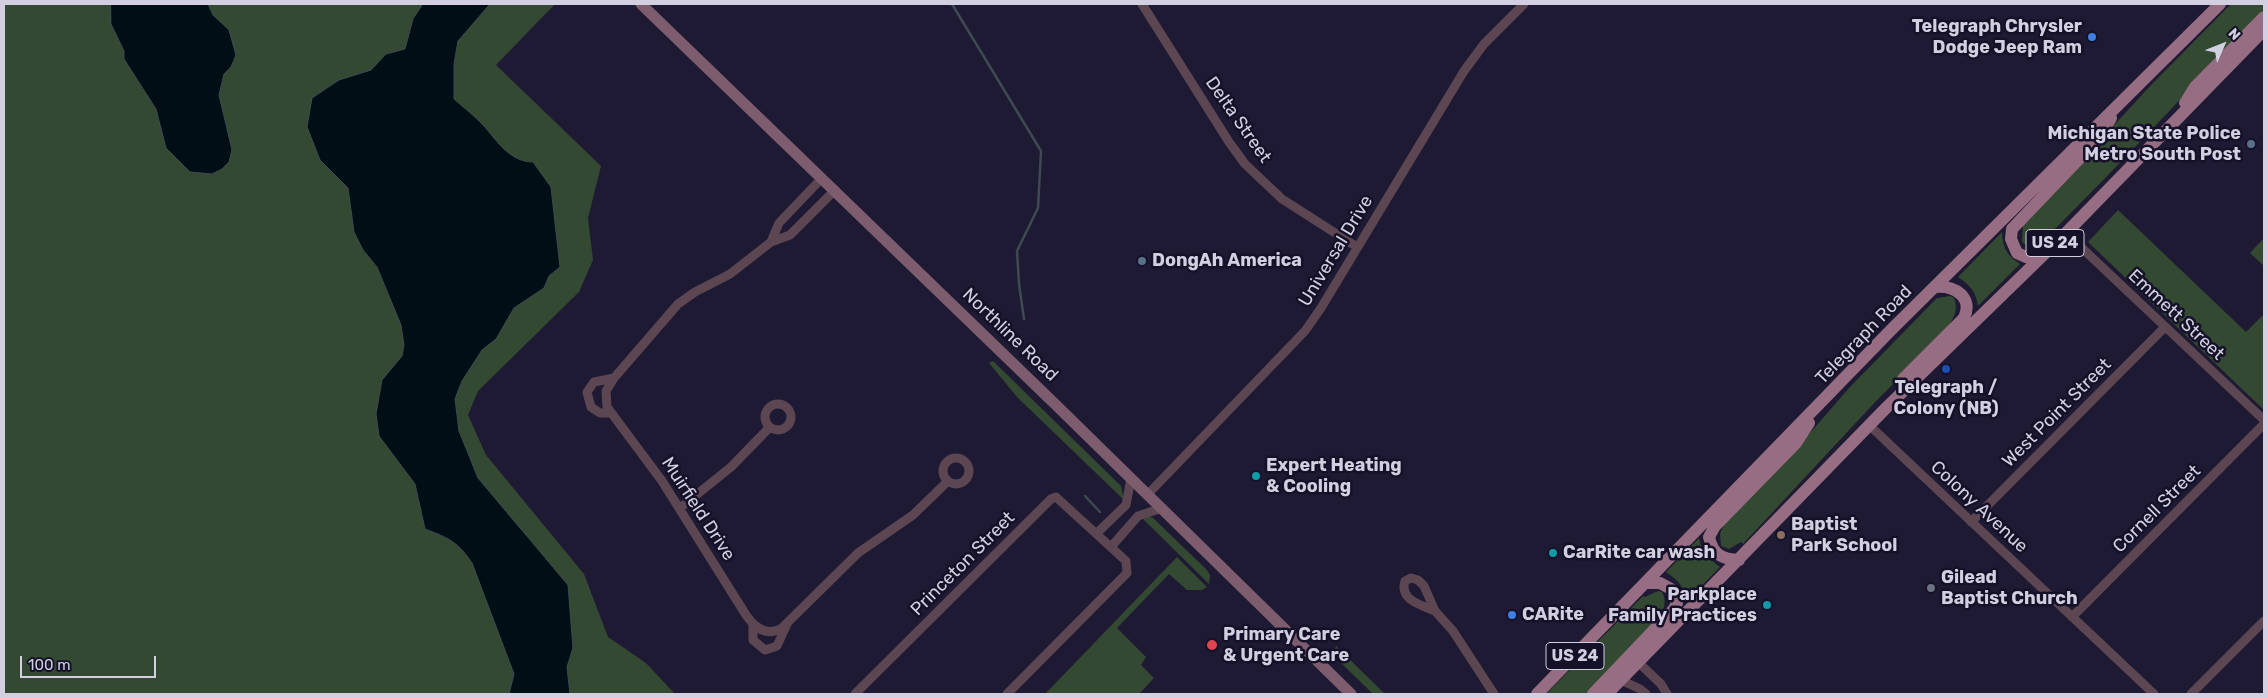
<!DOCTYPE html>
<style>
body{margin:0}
#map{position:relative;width:2268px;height:698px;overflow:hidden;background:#1e1a33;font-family:Rubik,sans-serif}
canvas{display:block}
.frame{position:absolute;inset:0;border:5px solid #d1cfe0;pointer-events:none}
.north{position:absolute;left:2198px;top:20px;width:50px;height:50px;-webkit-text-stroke:4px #151128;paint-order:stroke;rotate:46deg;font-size:14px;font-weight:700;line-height:20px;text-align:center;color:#d1cfe0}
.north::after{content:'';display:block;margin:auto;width:18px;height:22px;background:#d1cfe0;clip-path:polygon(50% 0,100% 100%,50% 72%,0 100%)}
.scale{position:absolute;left:20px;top:656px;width:136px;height:22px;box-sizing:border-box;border:2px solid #d1cfe0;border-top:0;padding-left:6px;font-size:15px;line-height:18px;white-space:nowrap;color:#d1cfe0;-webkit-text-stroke:4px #151128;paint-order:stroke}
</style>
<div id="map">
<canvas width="2268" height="698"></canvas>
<div class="frame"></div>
<div class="north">N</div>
<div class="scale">100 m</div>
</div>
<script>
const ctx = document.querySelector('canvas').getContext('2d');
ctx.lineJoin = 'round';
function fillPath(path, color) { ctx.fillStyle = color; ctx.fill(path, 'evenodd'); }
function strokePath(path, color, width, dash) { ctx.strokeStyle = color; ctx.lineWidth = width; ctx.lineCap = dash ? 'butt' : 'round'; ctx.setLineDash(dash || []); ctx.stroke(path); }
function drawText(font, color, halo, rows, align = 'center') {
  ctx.font = font + ' Rubik,sans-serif'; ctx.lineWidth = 5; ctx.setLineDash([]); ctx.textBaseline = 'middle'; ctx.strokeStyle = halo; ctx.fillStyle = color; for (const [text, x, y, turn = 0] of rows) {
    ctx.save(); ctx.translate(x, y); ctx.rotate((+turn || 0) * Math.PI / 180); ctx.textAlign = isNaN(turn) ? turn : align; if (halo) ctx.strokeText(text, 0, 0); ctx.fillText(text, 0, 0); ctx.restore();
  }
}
fillPath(new Path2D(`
 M4 4H555L496 65 601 166 588 218 593 260 579 292 478 391 468 415 486 455 584 574 608 637 646 663 675 694H4Z
 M2231 4H2264V9C2192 88 2119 165 2044 240L2042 239C2036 245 2030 248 2022 242L2023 224 2151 85Z
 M2118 210 2246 332 2264 314V410L2088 242Z
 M2002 232C2003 249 2007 255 2020 264L1978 306C1976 292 1970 285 1958 277Z
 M2264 238V266L2250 253Z
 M1950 296 1954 298C1958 309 1955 317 1948 326L1950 328 1878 399 1743 544 1741 542 1729 549 1721 546 1720 534 1724 524 1803 441 1849 388 1937 298Z
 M993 361 1121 486 1124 500 1017 397 989 363Z
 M1148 516 1153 518 1206 569 1210 575 1209 584 1144 520 1143 517Z
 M1699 538C1702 553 1708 558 1720 567L1686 602C1684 586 1679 581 1666 572Z
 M1177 557 1207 587 1202 590H1187L1169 574 1117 628 1146 657 1141 665 1154 678 1139 694H1045Z
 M1658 591 1662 592C1668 603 1663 611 1657 620L1588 694H1546L1643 596 1645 597Z
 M1336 646 1385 694H1373L1333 655Z`), '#344932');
const water = new Path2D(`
 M111 4H208L213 15 229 30 236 55 231 67 224 74 219 95 232 150 229 162 222 169 212 174 190 172 166 148 156 109 124 59V51L111 24Z
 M423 4H490L458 41 454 64V99C464 108 475 116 484 126 497 141 510 162 533 162L551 187 560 267 549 276 544 288 514 308 496 339 482 350 462 381 455 399 459 431 478 478 568 585 573 648 567 667 570 694H509L514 674 472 563C458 542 449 538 425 529L415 484 379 436 376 414 382 380 402 356 404 345 401 325 377 267 363 250 354 232 348 188 320 160 307 127 312 98 339 80 371 70 386 54 405 49 413 19Z`);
fillPath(water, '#000f15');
strokePath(water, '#3f4952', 1);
strokePath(new Path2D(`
 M952 4 1041 151 1038 208 1017 251 1019 284 1024 319
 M1085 496 1100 512`), '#3f4952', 2.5);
strokePath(new Path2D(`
 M1142 4 1229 142 1245 164 1282 199 1357 247
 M822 178 779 223 771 242 790 235 835 190
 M2066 233 2264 420
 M771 242 730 274 695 292 678 304 614 378 606 391 607 407 662 481 746 615C755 628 767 637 782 628L858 553 913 515 948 481
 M765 417a13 13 0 1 1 26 0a13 13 0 1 1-26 0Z
 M611 413H600L591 407 587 392 594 382 614 378
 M1869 425 2154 694
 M943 471a13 13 0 1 1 26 0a13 13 0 1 1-26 0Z
 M1148 494 1305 331 1321 308 1464 71 1484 44 1524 4
 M680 508 731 467 770 427
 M1971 522 2165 327
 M1097 533 1126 505 1131 478
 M1111 547 1138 516 1162 508
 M1435 611C1421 605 1399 600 1405 581L1411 578 1418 580 1424 586 1435 611 1453 631 1494 694
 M2072 617 2264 424
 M753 625V640L765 650 777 646 787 624
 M1639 663 1661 684 1667 694
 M1621 680 1640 689 1646 694
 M855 694 1051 499 1056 497 1126 561 1127 573 1007 694
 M2191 694 2264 621`), '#5b4651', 9);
strokePath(new Path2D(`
 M641 4 1056 405 1351 694`), '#7d5c6e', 11);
strokePath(new Path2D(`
 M2185 103 2195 87 2264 17
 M2041 257H2026L2017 253 2011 239 2012 229 2098 139 2111 118
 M1903 379 1964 318C1974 297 1954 285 1935 287
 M1739 560C1722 559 1713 555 1709 537L1715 526 1796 443 1809 423
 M1537 694 1891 330 2220 4
 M1593 694 1674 609 1677 603 1671 589 1660 583H1646
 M1607 694 1887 407 2066 233 2264 30`), '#976d83', 12);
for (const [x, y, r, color] of [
 [2092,37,5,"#3f7fe0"],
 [2251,144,5,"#5c6f8a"],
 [1142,261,5,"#5c6f8a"],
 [1946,369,5,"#1a4fb4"],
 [1256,476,5,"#0f9aa8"],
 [1781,535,5,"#8d6e63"],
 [1553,553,5,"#0f9aa8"],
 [1931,588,5,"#6b7280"],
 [1767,605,5,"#0f9aa8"],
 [1512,615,5,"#3f7fe0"],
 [1212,645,6,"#e0444e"]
]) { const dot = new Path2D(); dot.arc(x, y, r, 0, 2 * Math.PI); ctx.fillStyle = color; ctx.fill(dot); strokePath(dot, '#151128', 2); }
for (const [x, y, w] of [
 [2055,243,58],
 [1575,656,58]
]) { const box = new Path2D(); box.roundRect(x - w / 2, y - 13.5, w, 27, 4); ctx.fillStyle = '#151128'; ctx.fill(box); strokePath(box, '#d1cfe0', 1); }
drawText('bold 16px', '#d1cfe0', null, [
 ["US 24",2055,243],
 ["US 24",1575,656]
]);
drawText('bold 18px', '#d1cfe0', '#151128', [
 ["Telegraph Chrysler",2082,27,"right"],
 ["Dodge Jeep Ram",2082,48,"right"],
 ["Michigan State Police",2241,134,"right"],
 ["Metro South Post",2241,155,"right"],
 ["DongAh America",1152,261],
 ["Telegraph /",1946,388,"center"],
 ["Colony (NB)",1946,409,"center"],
 ["Expert Heating",1266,466],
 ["& Cooling",1266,487],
 ["Baptist",1791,525],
 ["Park School",1791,546],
 ["CarRite car wash",1563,553],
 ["Gilead",1941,578],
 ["Baptist Church",1941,599],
 ["Parkplace",1757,595,"right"],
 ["Family Practices",1757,616,"right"],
 ["CARite",1522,615],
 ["Primary Care",1223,635],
 ["& Urgent Care",1223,656]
], 'left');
drawText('18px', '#d1cfe0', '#151128', [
 ["Delta Street",1238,120,55],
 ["Universal Drive",1336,251,-59],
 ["Emmett Street",2176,315,43],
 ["Northline Road",1010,335,44],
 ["Telegraph Road",1864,335,-46],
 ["West Point Street",2057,413,-45],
 ["Colony Avenue",1979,507,43],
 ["Muirfield Drive",698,509,57],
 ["Cornell Street",2157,509,-45],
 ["Princeton Street",963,564,-45]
]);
</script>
